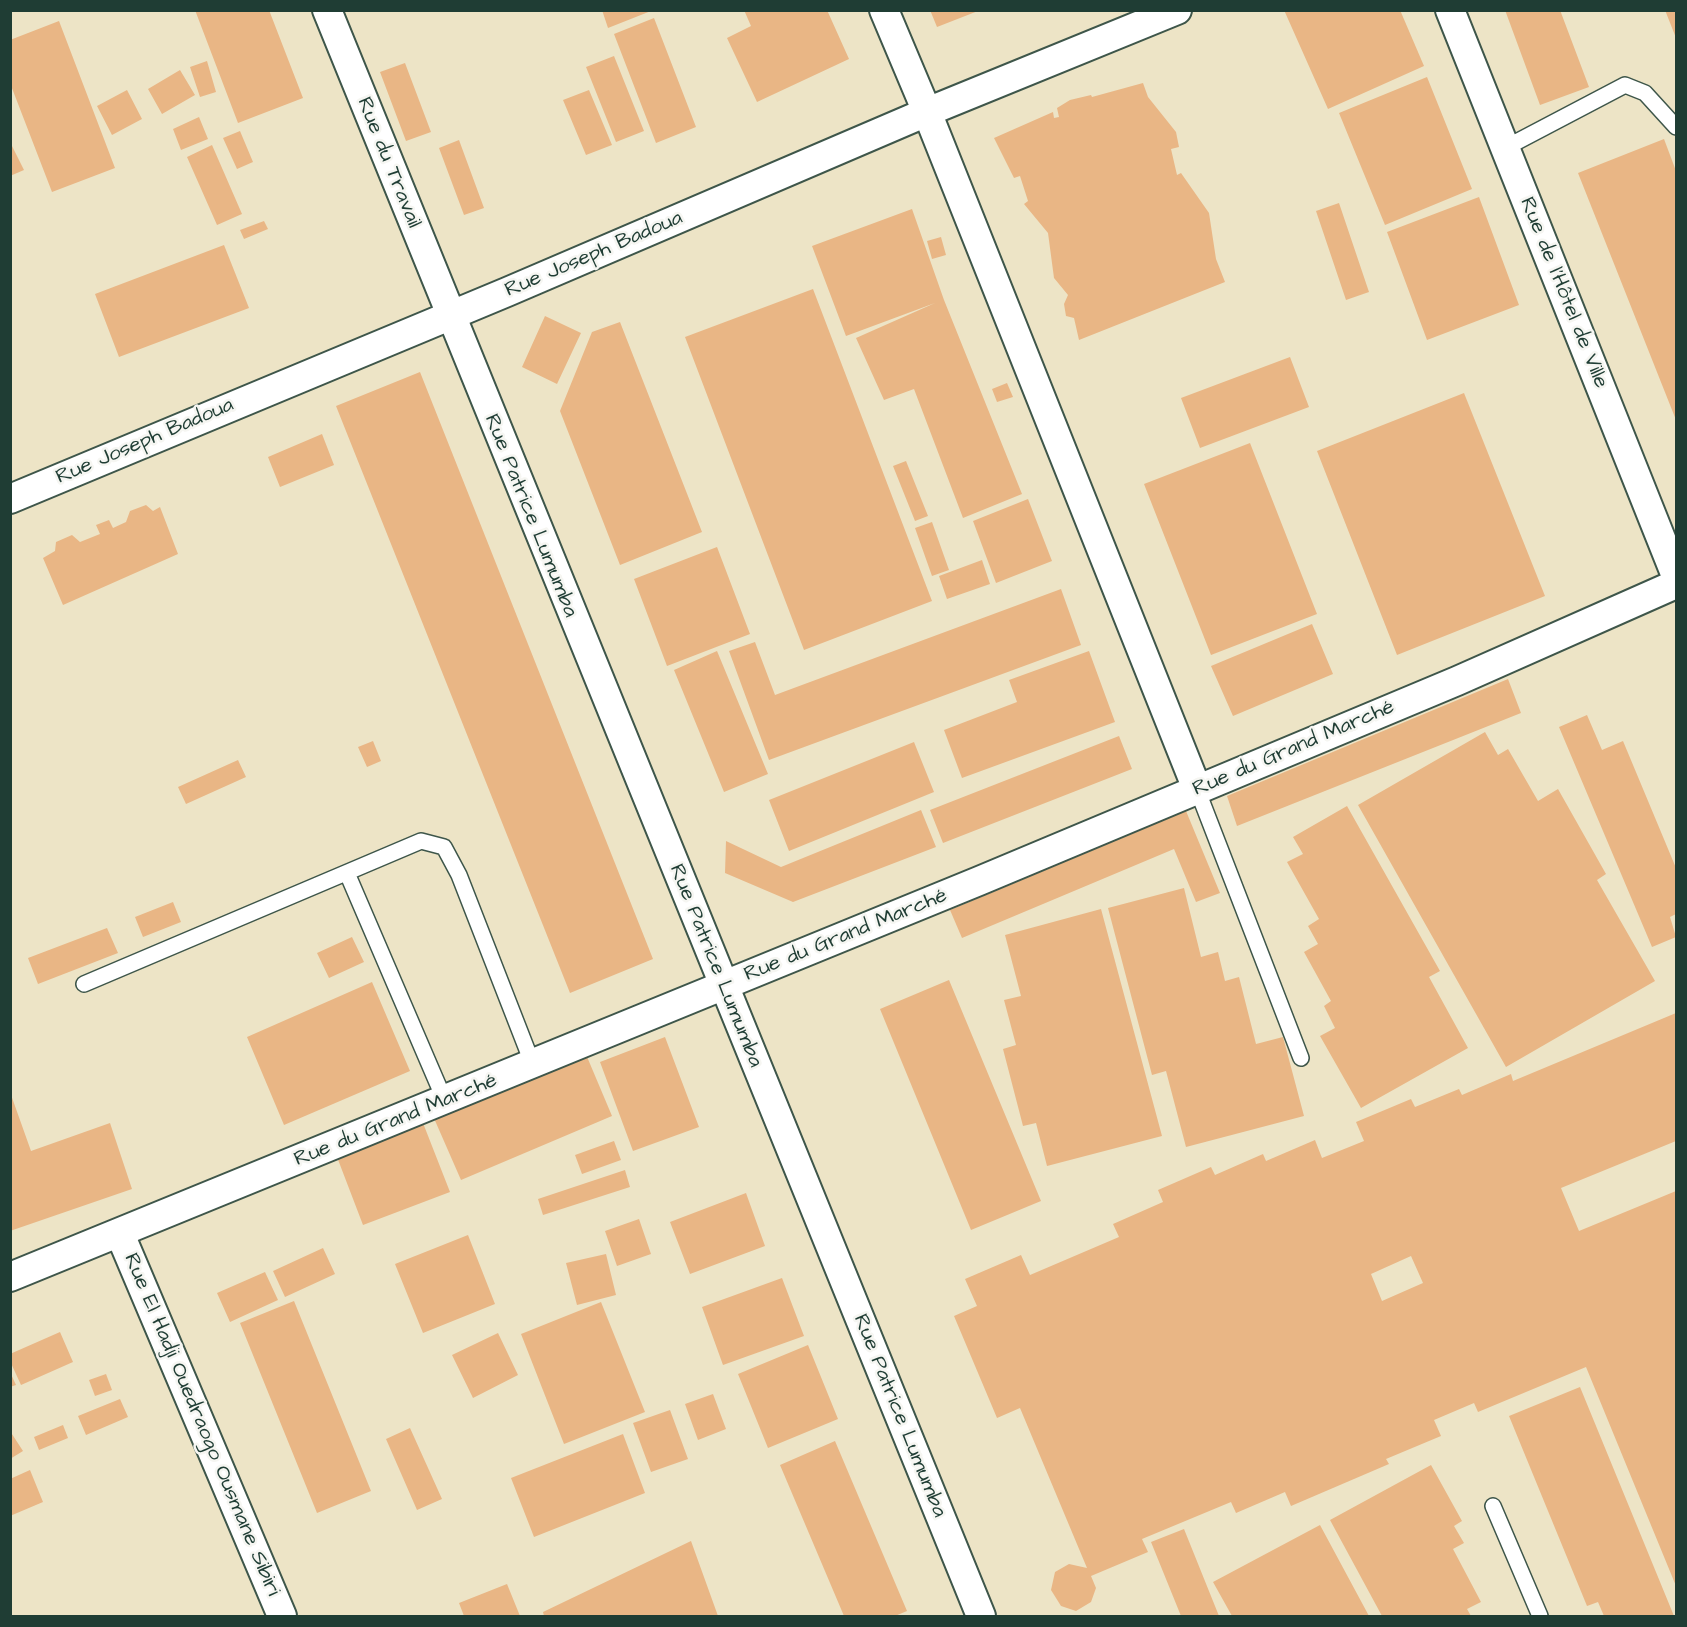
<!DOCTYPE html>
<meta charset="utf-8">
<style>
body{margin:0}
#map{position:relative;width:1687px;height:1627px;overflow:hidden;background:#ede4c6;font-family:"Architects Daughter",sans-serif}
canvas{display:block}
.frame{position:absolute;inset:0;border:12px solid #1f3d34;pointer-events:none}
</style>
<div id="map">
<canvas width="1687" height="1627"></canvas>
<div class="frame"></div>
</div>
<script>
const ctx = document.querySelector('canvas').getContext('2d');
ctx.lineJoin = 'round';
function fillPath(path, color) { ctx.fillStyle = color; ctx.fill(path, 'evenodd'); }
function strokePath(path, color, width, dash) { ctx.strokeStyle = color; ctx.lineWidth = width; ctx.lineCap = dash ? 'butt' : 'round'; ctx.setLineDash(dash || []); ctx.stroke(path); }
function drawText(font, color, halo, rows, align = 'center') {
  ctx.font = font + ' "Architects Daughter",sans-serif'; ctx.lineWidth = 5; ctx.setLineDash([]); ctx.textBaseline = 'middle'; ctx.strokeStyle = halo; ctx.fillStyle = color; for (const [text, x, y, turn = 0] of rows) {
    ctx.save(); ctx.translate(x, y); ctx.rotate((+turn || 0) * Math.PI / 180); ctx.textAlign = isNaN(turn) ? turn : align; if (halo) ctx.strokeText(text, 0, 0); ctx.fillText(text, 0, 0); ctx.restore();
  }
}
fillPath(new Path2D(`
 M195 10H269L303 98 238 123Z
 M602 10H651V11L608 28Z
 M744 10H827L849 59 757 102 727 38 751 26Z
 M930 10H978V11L937 27Z
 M1284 10H1400L1424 66 1328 109Z
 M1505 10H1560L1589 87 1540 105Z
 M1665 10H1676V38Z
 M654 18 696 127 656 143 614 34Z
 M59 21 115 168 52 192 10 83V40Z
 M614 56 644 131 616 142 586 67Z
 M207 61 216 92 200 97 190 67Z
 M405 63 431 132 406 141 380 72Z
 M180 70 195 95 162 114 148 89Z
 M1427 77 1472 189 1385 225 1339 113Z
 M1143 83 1148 97 1176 132 1179 147 1171 149 1177 175 1181 173 1209 213 1216 259 1225 282 1079 340 1074 318 1066 316 1064 304 1068 295 1054 278 1048 233 1024 204 1028 201 1020 176 1014 178 994 138 1053 112 1054 118 1059 117 1057 108 1070 100 1091 95 1092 97Z
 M127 90 142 119 112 135 97 106Z
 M589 90 612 145 586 155 563 100Z
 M199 117 208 139 181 150 173 129Z
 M240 131 253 162 237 169 223 138Z
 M1664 139 1676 171V420L1578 173Z
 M459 140 484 208 464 215 439 148Z
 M10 142 24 170 10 176Z
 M212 145 242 214 217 225 187 157Z
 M1479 197 1519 305 1427 340 1387 232Z
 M1339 203 1369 292 1346 300 1316 211Z
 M912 209 944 300 1022 494 963 518 914 389 884 400 856 338 935 303 846 336 812 246Z
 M264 221 268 229 244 239 240 230Z
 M941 237 946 255 932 259 927 241Z
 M224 245 249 308 119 357 95 294Z
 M813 289 932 601 804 650 685 337Z
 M545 316 581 333 557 384 522 367Z
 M620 322 702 532 620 565 560 411 592 332Z
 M1290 357 1309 407 1200 448 1181 398Z
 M420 372 653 959 570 993 336 406Z
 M1007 383 1013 397 997 402 992 389Z
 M1464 393 1545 596 1397 655 1317 451Z
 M322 434 334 465 280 487 268 457Z
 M1250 443 1317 614 1211 655 1144 484Z
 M906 461 928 516 915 521 893 466Z
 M1028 499 1052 561 996 583 973 521Z
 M146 505 153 511 160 507 178 554 63 605 43 558 55 551 56 542 72 535 80 542 100 534 96 525 109 520 113 528 126 522 130 511Z
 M932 522 949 570 932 576 915 528Z
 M717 547 750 634 667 666 634 579Z
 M982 560 990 584 947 599 939 576Z
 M1061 589 1081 645 769 760 729 651 755 642 775 695Z
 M1312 624 1333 674 1233 716 1211 666Z
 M717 651 768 774 724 792 674 670Z
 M1089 651 1115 722 962 778 944 730 1017 702 1009 680Z
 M1508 679 1521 713 1237 826 1227 796Z
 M1587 715 1602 750 1623 741 1676 868V914L1670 917 1676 937 1652 947 1559 727Z
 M1485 732 1498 755 1508 749 1538 801 1558 789 1606 874 1597 880 1655 981 1506 1067 1358 805Z
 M1119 736 1132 769 943 843 930 810Z
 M373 741 381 761 367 767 358 747Z
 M914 742 934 792 789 851 769 800Z
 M238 760 246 777 186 804 178 787Z
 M1347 806 1440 971 1429 977 1468 1048 1361 1108 1320 1036 1335 1028 1324 1006 1331 1001 1304 952 1318 944 1308 926 1319 919 1287 862 1303 854 1293 837Z
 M921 810 936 847 793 902 725 873 726 841 781 867Z
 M1186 811 1220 893 1196 902 1174 849 962 938 950 910Z
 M1184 888 1201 957 1218 952 1225 981 1239 977 1256 1044 1283 1037 1304 1116 1186 1147 1166 1071 1152 1075 1108 908Z
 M173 902 181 922 143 937 135 917Z
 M1101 909 1162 1136 1047 1166 1036 1123 1023 1126 1003 1049 1016 1045 1004 1000 1021 996 1005 935Z
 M107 928 118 953 38 984 28 958Z
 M352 937 364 962 329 978 317 953Z
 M949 980 1041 1201 971 1230 880 1009Z
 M372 982 410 1071 284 1125 247 1037Z
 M1676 1013V1141L1561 1188 1579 1231 1676 1191V1586L1586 1367 1478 1412 1474 1403 1434 1420 1441 1436 1386 1459 1389 1464 1291 1506 1285 1492 1236 1513 1231 1502 1142 1539 1148 1552 1091 1576 1096 1588 1091 1602 1076 1611 1061 1606 1051 1590 1055 1572 1069 1564 1087 1568 1020 1408 997 1418 954 1316 977 1306 965 1279 1021 1255 1030 1275 1119 1237 1113 1224 1163 1202 1158 1190 1211 1167 1215 1175 1263 1154 1266 1161 1315 1140 1322 1158 1364 1141 1356 1122 1411 1099 1415 1107 1459 1089 1462 1095 1511 1074 1513 1081ZM1411 1256 1423 1283 1382 1301 1371 1274Z
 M665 1037 699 1127 633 1151 600 1062Z
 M585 1052 612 1116 461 1180 433 1116Z
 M10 1092 31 1151 110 1123 132 1189 10 1231Z
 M423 1123 450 1192 363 1225 337 1157Z
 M614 1141 621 1160 582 1174 575 1155Z
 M625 1170 630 1187 543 1215 538 1199Z
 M746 1193 765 1246 690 1274 670 1222Z
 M639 1219 651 1254 617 1266 605 1231Z
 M468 1235 495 1304 423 1333 395 1264Z
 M323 1248 335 1274 285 1297 273 1271Z
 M606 1254 616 1295 577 1305 566 1263Z
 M265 1272 278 1300 230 1322 217 1293Z
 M782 1278 804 1336 723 1365 702 1307Z
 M294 1301 371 1491 317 1513 240 1323Z
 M601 1302 645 1412 564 1444 521 1334Z
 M60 1332 73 1362 21 1385 10 1361V1354Z
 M498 1333 518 1375 473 1398 452 1355Z
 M808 1345 838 1419 768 1448 738 1374Z
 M10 1372 16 1385 10 1387Z
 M106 1374 112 1390 95 1396 89 1380Z
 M1580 1387 1674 1616H1604L1598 1602 1587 1606 1509 1416Z
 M713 1394 726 1429 698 1440 685 1404Z
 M120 1399 128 1417 86 1435 78 1416Z
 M670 1410 688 1459 651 1472 633 1423Z
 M63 1425 68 1438 39 1450 34 1437Z
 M410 1428 442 1499 417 1510 386 1439Z
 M10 1431 23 1451 10 1459Z
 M623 1434 645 1493 534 1537 511 1478Z
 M835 1441 907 1611 895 1616H844L780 1465Z
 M1431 1465 1462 1521 1454 1526 1464 1543 1453 1549 1481 1602 1467 1609 1471 1616H1382L1330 1520Z
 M30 1470 43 1502 10 1516V1479Z
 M1320 1525 1369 1616H1232L1213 1582Z
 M1184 1529 1219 1616H1181L1151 1542Z
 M691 1541 718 1616H544L543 1612Z
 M507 1584 520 1616H464L459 1603Z`), '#e9b685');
const lane = new Path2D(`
 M1505 148 1625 85 1645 93 1676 127
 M1197 789 1301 1058
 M347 873 445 1101
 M84 984 421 841 444 847 459 875 533 1065
 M1493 1506 1540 1616`);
const street = new Path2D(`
 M327 10 981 1616
 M884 10 927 112 1197 789
 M1450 10 1676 576
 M10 499 507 292 927 112 1177 10
 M120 1234 282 1616
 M10 1277 979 881 1457 681 1676 584`);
strokePath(lane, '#3e564a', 18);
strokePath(street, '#3e564a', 32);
strokePath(lane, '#fff', 15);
strokePath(street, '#fff', 28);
drawText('21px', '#1f3d34', '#f6f6f2', [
 ["Rue du Travail",388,163,68],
 ["Rue Joseph Badoua",594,255,-23],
 ["Rue de l'Hôtel de Ville",1563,293,68],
 ["Rue Joseph Badoua",145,442,-23],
 ["Rue Patrice Lumumba",530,516,68],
 ["Rue du Grand Marché",1294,749,-23],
 ["Rue du Grand Marché",846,936,-22],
 ["Rue Patrice Lumumba",715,966,68],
 ["Rue du Grand Marché",396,1121,-22],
 ["Rue Patrice Lumumba",899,1416,68],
 ["Rue El Hadji Ouedraogo Ousmane Sibiri",201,1425,67]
]);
</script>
